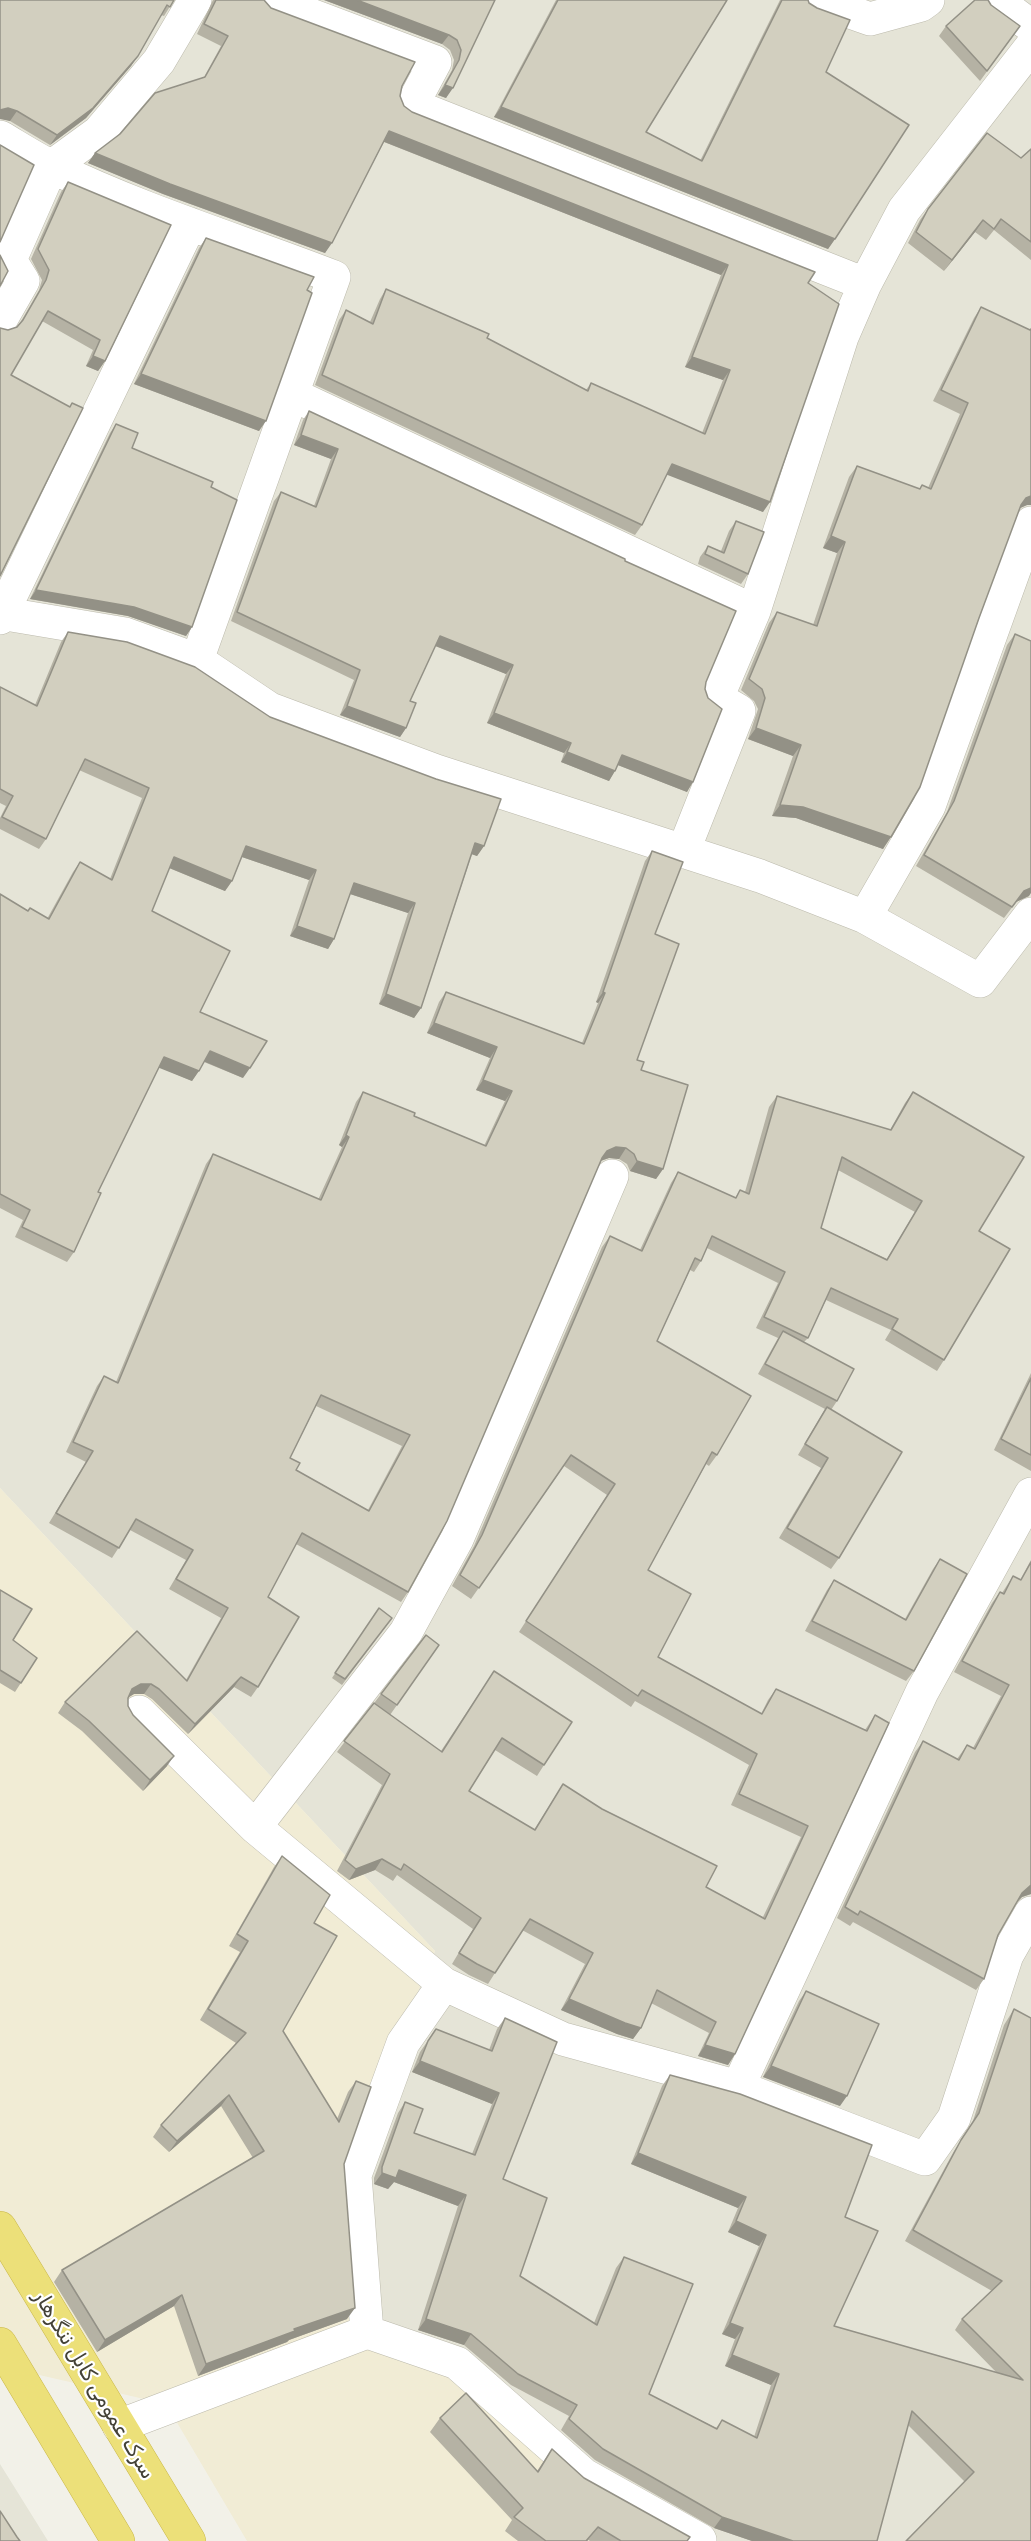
<!DOCTYPE html>
<meta charset="utf-8">
<style>
body{margin:0}
canvas{display:block;background:#f2f1e8}
</style>
<canvas width="1031" height="2541"></canvas>
<script>
const ctx = document.querySelector('canvas').getContext('2d');
ctx.lineJoin = 'round';
function fillPath(path, color) { ctx.fillStyle = color; ctx.fill(path, 'evenodd'); }
function strokePath(path, color, width, dash) { ctx.strokeStyle = color; ctx.lineWidth = width; ctx.lineCap = dash ? 'butt' : 'round'; ctx.setLineDash(dash || []); ctx.stroke(path); }
function drawText(font, color, halo, rows, align = 'center') {
  ctx.font = font + ' Rubik,Vazirmatn,sans-serif'; ctx.lineWidth = 4.5; ctx.setLineDash([]); ctx.textBaseline = 'middle'; ctx.strokeStyle = halo; ctx.fillStyle = color; for (const [text, x, y, turn = 0] of rows) {
    ctx.save(); ctx.translate(x, y); ctx.rotate((+turn || 0) * Math.PI / 180); ctx.textAlign = isNaN(turn) ? turn : align; if (halo) ctx.strokeText(text, 0, 0); ctx.fillText(text, 0, 0); ctx.restore();
  }
}
fillPath(new Path2D(`
 M0 0H1031V2541H709L376 2326 340 2178 435 1951 0 1488Z
 M0 2464 48 2541H0Z`), '#e5e4d7');
fillPath(new Path2D(`
 M0 1488 435 1951 340 2178 376 2326 709 2541H247L166 2404 0 2366Z`), '#f1ecd5');
const minor = new Path2D(`
 M271 0 435 62 412 105 865 284
 M816 0 870 19 921 5 928 0
 M996 0 1031 26
 M0 137C17 147 34 158 52 167 142 211 241 241 334 277L197 660
 M0 321 23 281 10 260 51 167 99 132 159 61 195 0
 M291 394 754 611
 M0 613 125 634 197 660 270 709 436 771 760 876 865 917 980 981 1031 914
 M0 618 190 224
 M683 852 739 711 717 698 754 611 842 337 865 284 904 210 1031 47
 M865 917 929 806 1031 523
 M139 1712 255 1827 444 1984 563 2039 738 2087 925 2159 954 2118 1007 1955 1031 1913
 M255 1827 406 1632 457 1539 612 1176
 M738 2087 922 1692 1031 1494
 M367 2332 355 2175 403 2043 444 1984
 M119 2426 367 2332 457 2363 584 2475 700 2540`);
const highway = new Path2D(`
 M0 2228 189 2541
 M0 2344 118 2541`);
strokePath(minor, '#bcbaac', 34);
strokePath(highway, '#cab84a', 34);
strokePath(minor, '#fff', 33);
strokePath(highway, '#ece079', 33);
fillPath(new Path2D(`
 M174 0 164 16 161 15 131 66 86 118 50 145 10 121 1 118Z
 M213 0H264L271 8 402 86 400 96 404 106 412 112 808 283 763 512 667 474 642 525 635 535 315 385 339 320 346 310 370 322 380 299 386 289 487 338 586 390 591 383 702 433 723 380 685 367 721 275 384 142 325 253 163 194 88 163 95 153 204 77 221 46 197 34Z
 M324 0H495L446 98 438 95 452 70 454 60 450 50 442 44Z
 M556 0H727L646 132 700 161 780 0H808L826 72 835 239 828 249 494 117Z
 M991 5 1020 26 980 81 939 36 946 26Z
 M1031 149V260L994 230 986 240 975 232 944 271 908 243 920 220 928 209 1021 158Z
 M68 182 105 361 98 371 86 366 93 350 42 321 11 375 69 407 72 403 0 576 8 330 17 327 20 323 39 290 42 280 31 259 61 192Z
 M206 238 307 290 259 431 134 384 199 248Z
 M981 307 1030 330 1031 328V505H1027L1020 508 883 849 796 818 772 816 793 756 748 739 758 709 754 701 741 690 769 623 777 612 813 625 837 553 823 548 849 477 857 466 919 489 922 485 928 488 960 414 933 401 974 318Z
 M309 411 625 561 706 682 687 792 618 765 609 781 561 762 564 753 487 723 506 674 435 646 410 701 406 728 400 737 340 715 354 680 231 621 274 501 281 492 314 506 331 459 294 445 303 420Z
 M116 424 132 448 192 627 186 636 128 616 30 599 110 433Z
 M736 521 748 574 741 584 698 564 700 557 708 546 721 551 729 531Z
 M68 632 270 717 484 846 477 856 472 854 421 1008 414 1018 379 1004 408 913 350 894 334 939 328 949 290 936 309 880 242 857 232 881 225 891 169 868 152 911 200 1012 243 1078 204 1062 192 1081 159 1067 98 1192 74 1252 67 1262 15 1237 23 1220 0 1208V894L28 911 47 919 73 872 80 862 110 879 142 798 79 770 46 839 39 849 0 829V818L6 806 0 803V687L35 705 61 642Z
 M1015 634 1029 896 1016 902 1004 918 916 866 947 812 1007 645Z
 M652 851 655 934 637 1060 641 1070 663 1169 656 1179 630 1171 627 1164 619 1159 609 1158 601 1161 408 1592 401 1602 296 1544 268 1597 258 1687 251 1697 234 1687 188 1734 152 1699 144 1694H134L128 1698V1706L133 1715 167 1766 143 1791 82 1731 58 1713 65 1702 137 1631 186 1680 221 1618 169 1589 186 1560 130 1530 112 1558 49 1523 86 1462 66 1452 97 1386 104 1376 116 1382 206 1164 213 1154 318 1200 342 1147 339 1145 356 1102 363 1092 414 1116 484 1146 505 1101 476 1090 490 1058 427 1033 439 1002 446 992 582 1043 598 1003 596 1002 645 861ZM316 1406 402 1446 368 1510 296 1470 290 1458Z
 M913 1092 979 1231 944 1360 937 1371 885 1340 891 1330 826 1300 808 1338 804 1342 837 1401 831 1410 839 1558 831 1569 779 1538 821 1468 798 1455 825 1409 758 1374 778 1338 756 1328 778 1283 707 1248 701 1261 694 1272 690 1270 657 1341 717 1455 709 1466 706 1464 648 1570 658 1657 761 1714 768 1700 776 1689 865 1730 875 1715 735 2054 728 2065 698 2056 709 2033 651 2003 641 2028 633 2039 617 2034 561 2010 585 1964 522 1930 488 1984 469 1975 452 1964 473 1929 397 1875 393 1881 375 1870 349 1880 337 1871 382 1785 337 1752 381 1694 439 1645 390 1715 441 1751 494 1671 544 1765 537 1776 495 1750 469 1791 534 1830 563 1784 706 1887 763 1917 801 1837 731 1805 749 1765 635 1701 631 1707 519 1632 607 1495 564 1466 471 1599 452 1586 474 1546 602 1247 610 1236 640 1250 671 1183 678 1172 735 1198 740 1190 745 1192 769 1107 777 1096 890 1130 905 1103ZM838 1170 915 1212 887 1259 821 1228Z
 M1031 1373V1471L994 1450Z
 M940 1559 914 1671 906 1681 805 1631 827 1590 834 1580 905 1619 933 1569Z
 M1031 1560V1894L1022 1897 1018 1901 998 1935 984 1979 976 1990 853 1922 850 1926 837 1918 915 1752 923 1741 957 1759 967 1745 973 1748 1001 1696 954 1672 992 1603 1000 1592 1002 1593 1013 1576 1020 1580Z
 M0 1590 13 1640 37 1658 15 1692 0 1683Z
 M379 1608 392 1618 342 1685 332 1678Z
 M282 1856 314 1923 283 2031 337 2119 348 2092 356 2081 344 2164 347 2319 289 2340 287 2342 198 2376 174 2306 97 2352 54 2282 62 2270 253 2158 221 2106 169 2152 153 2137 161 2125 236 2043 200 2020 240 1952 229 1946 274 1867Z
 M806 1991 840 2106 763 2077 799 2001Z
 M1014 2009 1031 2541 964 2481 908 2425 877 2541H752L714 2528 595 2460 561 2430 569 2416 511 2385 464 2345 418 2330 458 2206 394 2182 388 2189 374 2184V2178L398 2113 405 2102 414 2133 472 2154 492 2104 412 2072 420 2052 436 2029 489 2050 497 2029 505 2018 503 2179 520 2276 594 2323 616 2268 624 2257 649 2394 716 2428 722 2420 754 2437 771 2385 725 2366 735 2339 722 2334 759 2246 728 2232 738 2208 631 2164 662 2086 670 2075 845 2217 834 2326 997 2373 955 2330 962 2319 992 2291 905 2241 954 2151 972 2124 1004 2025Z
 M440 2418 537 2471 552 2449 584 2478 687 2541H590L588 2540V2541H518L505 2531 512 2520 430 2432Z`), '#b5b2a4');
fillPath(new Path2D(`
 M324 0H357L449 35 442 44Z
 M138 56 131 66 86 118 50 145 57 135Z
 M445 85 453 88 446 98 438 95Z
 M501 107 835 239 828 249 494 117Z
 M8 108 17 111 10 121 0 119V110Z
 M389 131 728 265 721 275 382 141Z
 M95 153 332 243 325 253 163 194 88 163Z
 M983 220 975 232 944 271 952 260Z
 M93 356 105 361 98 371 86 366Z
 M692 357 730 370 723 380 685 367Z
 M141 374 266 421 259 431 134 384Z
 M301 435 338 449 331 459 294 445Z
 M672 464 770 502 763 512 665 474Z
 M1031 496V505H1027L1018 509 1026 498Z
 M831 536 845 542 837 553 823 548Z
 M36 590 134 607 192 627 186 636 128 616 30 599Z
 M440 636 513 665 506 674 433 645Z
 M347 706 406 728 400 737 340 715Z
 M494 713 571 743 564 753 487 723Z
 M756 728 801 745 793 756 748 739Z
 M567 752 615 771 609 781 561 762Z
 M622 755 693 782 687 792 615 764Z
 M780 805 803 807 891 837 883 849 796 818 772 816Z
 M475 843 484 846 477 856 468 853Z
 M246 846 316 870 309 880 239 856Z
 M174 857 232 881 225 891 167 867Z
 M354 883 415 903 408 913 347 893Z
 M1031 888V893L1029 896 1016 902 1004 918 1024 891Z
 M297 926 334 939 328 949 290 936Z
 M603 992 605 993 598 1003 596 1002Z
 M386 994 421 1008 414 1018 379 1004Z
 M434 1023 497 1047 490 1058 427 1033Z
 M210 1051 250 1068 243 1078 203 1061Z
 M164 1057 199 1071 192 1081 157 1067Z
 M483 1080 512 1091 505 1101 476 1090Z
 M346 1135 349 1137 342 1147 339 1145Z
 M616 1147 626 1148 619 1159 609 1158 600 1161 595 1168 607 1151Z
 M637 1161 663 1169 656 1179 630 1171Z
 M241 1677 234 1687 188 1734 195 1724Z
 M141 1684H151L144 1694H134L125 1699 132 1689Z
 M174 1756 167 1766 143 1791 150 1780Z
 M382 1859 375 1870 349 1880 356 1869Z
 M1031 1885V1894L1022 1897 1015 1904 1022 1893Z
 M569 1999 641 2028 633 2039 617 2034 561 2010Z
 M705 2045 735 2054 728 2065 698 2056Z
 M420 2061 499 2093 492 2104 412 2072Z
 M771 2066 847 2096 840 2106 763 2077Z
 M229 2095 221 2106 169 2152 177 2141Z
 M638 2153 746 2197 738 2208 631 2164Z
 M399 2170 466 2195 458 2206 394 2182 388 2189 374 2184 382 2173Z
 M736 2221 766 2235 759 2246 728 2232Z
 M182 2295 174 2306 97 2352 105 2340Z
 M355 2308 347 2319 289 2340 287 2342 198 2376 206 2364 294 2329Z
 M426 2319 471 2334 464 2345 418 2330Z
 M730 2323 743 2328 735 2339 722 2334Z
 M732 2355 779 2374 771 2385 725 2366Z
 M722 2517 793 2541H752L714 2528Z`), '#939186');
const building = new Path2D(`
 M0 0H174L170 7 167 5 138 56 93 108 57 135 17 111 8 108 0 110Z
 M216 0H264L271 8 415 62 402 86 400 96 404 106 412 112 815 272 808 283 839 304 770 502 672 464 642 525 322 375 346 310 373 324 386 289 489 334 487 338 588 391 591 383 705 434 730 370 692 357 728 265 389 131 332 243 170 184 95 153 120 134 155 93 205 77 228 36 204 24Z
 M357 0H495L453 88 445 85 459 60 461 50 457 40 449 35Z
 M558 0H727L646 132 702 161 782 0H808L809 3 817 8 850 20 826 72 909 125 835 239 501 107Z
 M975 0H988L991 5 1020 26 987 71 946 26Z
 M987 133 1021 158 1031 149V242L1001 219 994 229 983 220 952 260 916 232 928 209Z
 M0 145 34 165 0 242Z
 M68 182 171 225 105 361 93 356 100 340 48 311 11 375 70 407 72 403 83 408 0 576V328L8 330 17 327 23 320 46 280 49 270 38 249Z
 M206 238 314 277 307 290 312 293 266 421 141 374Z
 M0 255 8 271 0 286Z
 M981 307 1030 330 1031 329V496L1026 498 1021 505 979 618 920 787 891 837 803 807 780 805 801 745 756 728 765 698 762 689 749 679 777 612 817 626 845 542 831 536 857 466 920 489 922 485 931 489 968 403 941 390Z
 M309 411 625 559V561L736 611 706 682 705 689 708 698 722 709 693 782 622 755 615 771 567 752 571 743 494 713 513 665 440 636 410 701 416 703 406 728 347 706 360 670 237 612 281 492 316 507 338 449 301 435Z
 M116 424 138 433 132 448 213 482 211 487 237 500 192 627 134 607 36 590Z
 M736 521 764 532 748 574 705 554 708 546 724 553Z
 M68 632 127 642 195 667 270 717 436 779 501 799 484 846 475 843 421 1008 386 994 415 903 354 883 334 939 297 926 316 870 246 846 232 881 174 857 152 911 230 951 200 1012 267 1041 250 1068 210 1051 199 1071 164 1057 98 1192 101 1193 74 1252 22 1227 30 1210 0 1194V894L28 911 30 908 49 919 80 862 112 880 149 788 85 759 46 839 2 817 13 796 0 789V687L37 706Z
 M1015 634 1031 641V888L1024 891 1012 907 924 855 954 801Z
 M652 851 683 862 655 934 679 944 637 1060 644 1062 641 1070 688 1085 663 1169 637 1161 634 1154 626 1148 616 1147 607 1151 602 1158 447 1521 408 1592 302 1533 268 1597 299 1617 258 1687 241 1677 195 1724 159 1689 151 1684H141L132 1689 128 1698V1706L133 1715 174 1756 150 1780 89 1721 65 1702 137 1631 187 1681 228 1608 176 1579 193 1550 136 1519 119 1548 56 1513 93 1451 73 1442 104 1376 118 1383 213 1154 321 1200 349 1137 346 1135 363 1092 415 1113 414 1116 486 1146 512 1091 483 1080 497 1047 434 1023 446 992 584 1044 605 993 603 992ZM321 1395 410 1435 369 1511 296 1470 300 1463 290 1458Z
 M913 1092 1024 1157 979 1231 1010 1249 944 1360 892 1329 898 1319 831 1288 808 1338 764 1317 785 1272 712 1236 701 1261 695 1258 657 1341 751 1396 717 1455 712 1452 648 1570 691 1594 658 1657 762 1714 776 1689 867 1731 875 1715 889 1723 735 2054 705 2045 716 2022 657 1990 641 2028 625 2023 569 1999 593 1953 530 1919 495 1973 477 1964 459 1953 481 1918 404 1864 401 1870 382 1859 356 1869 345 1860 390 1774 344 1741 374 1703 442 1752 494 1671 572 1722 544 1765 502 1738 469 1791 535 1830 563 1784 602 1809 717 1866 706 1887 765 1919 808 1826 739 1794 757 1754 642 1690 638 1696 526 1621 615 1484 571 1455 479 1588 460 1575 482 1535 610 1236 642 1251 678 1172 736 1198 740 1190 749 1194 777 1096 891 1130ZM842 1157 922 1201 887 1260 821 1228Z
 M783 1331 854 1369 837 1401 765 1364Z
 M1031 1378V1455L1001 1439Z
 M827 1407 902 1452 839 1558 787 1528 828 1458 805 1444Z
 M940 1559 967 1574 914 1671 812 1621 834 1580 906 1620Z
 M1031 1562V1885L1022 1893 998 1935 984 1979 860 1911 858 1915 845 1907 923 1741 959 1760 967 1745 975 1749 1009 1685 962 1661 1000 1592 1004 1594 1013 1576 1021 1580Z
 M0 1590 32 1609 13 1640 37 1658 21 1683 0 1670Z
 M379 1608 392 1618 345 1679 335 1673Z
 M426 1635 439 1645 397 1705 381 1694Z
 M282 1856 330 1895 314 1923 337 1936 283 2031 339 2122 356 2081 371 2087 344 2164 355 2308 294 2329 295 2331 206 2364 182 2295 105 2340 62 2270 264 2151 229 2095 177 2141 161 2125 246 2033 208 2009 248 1941 237 1934Z
 M806 1991 879 2024 847 2096 771 2066Z
 M1014 2009 1031 2018V2541H906L974 2472 912 2411 877 2541H793L722 2517 603 2449 569 2419 577 2405 518 2374 471 2334 426 2319 466 2195 399 2170 396 2178 382 2173V2167L405 2102 423 2109 414 2133 475 2155 499 2093 420 2061 428 2041 436 2029 492 2051 505 2018 557 2042 503 2179 547 2198 520 2276 597 2325 624 2257 693 2284 649 2394 717 2429 722 2420 757 2438 779 2374 732 2355 743 2328 730 2323 766 2235 736 2221 746 2197 638 2153 670 2075 740 2094 872 2145 845 2217 878 2231 834 2326 1023 2380 962 2319 1002 2281 913 2230 961 2140 979 2113 1012 2014Z
 M466 2393 538 2472 552 2449 584 2478 690 2537 687 2541H621L598 2527 586 2541H546L514 2517 523 2508 440 2418Z
 M0 2511 17 2537 20 2541H0Z`);
fillPath(building, '#d2cfbf');
strokePath(building, '#939186', 1.5);
drawText('21px', '#444237', '#fff', [
 ["سرک عمومی کابل ننگرهار",94,2385,59]
]);
</script>
